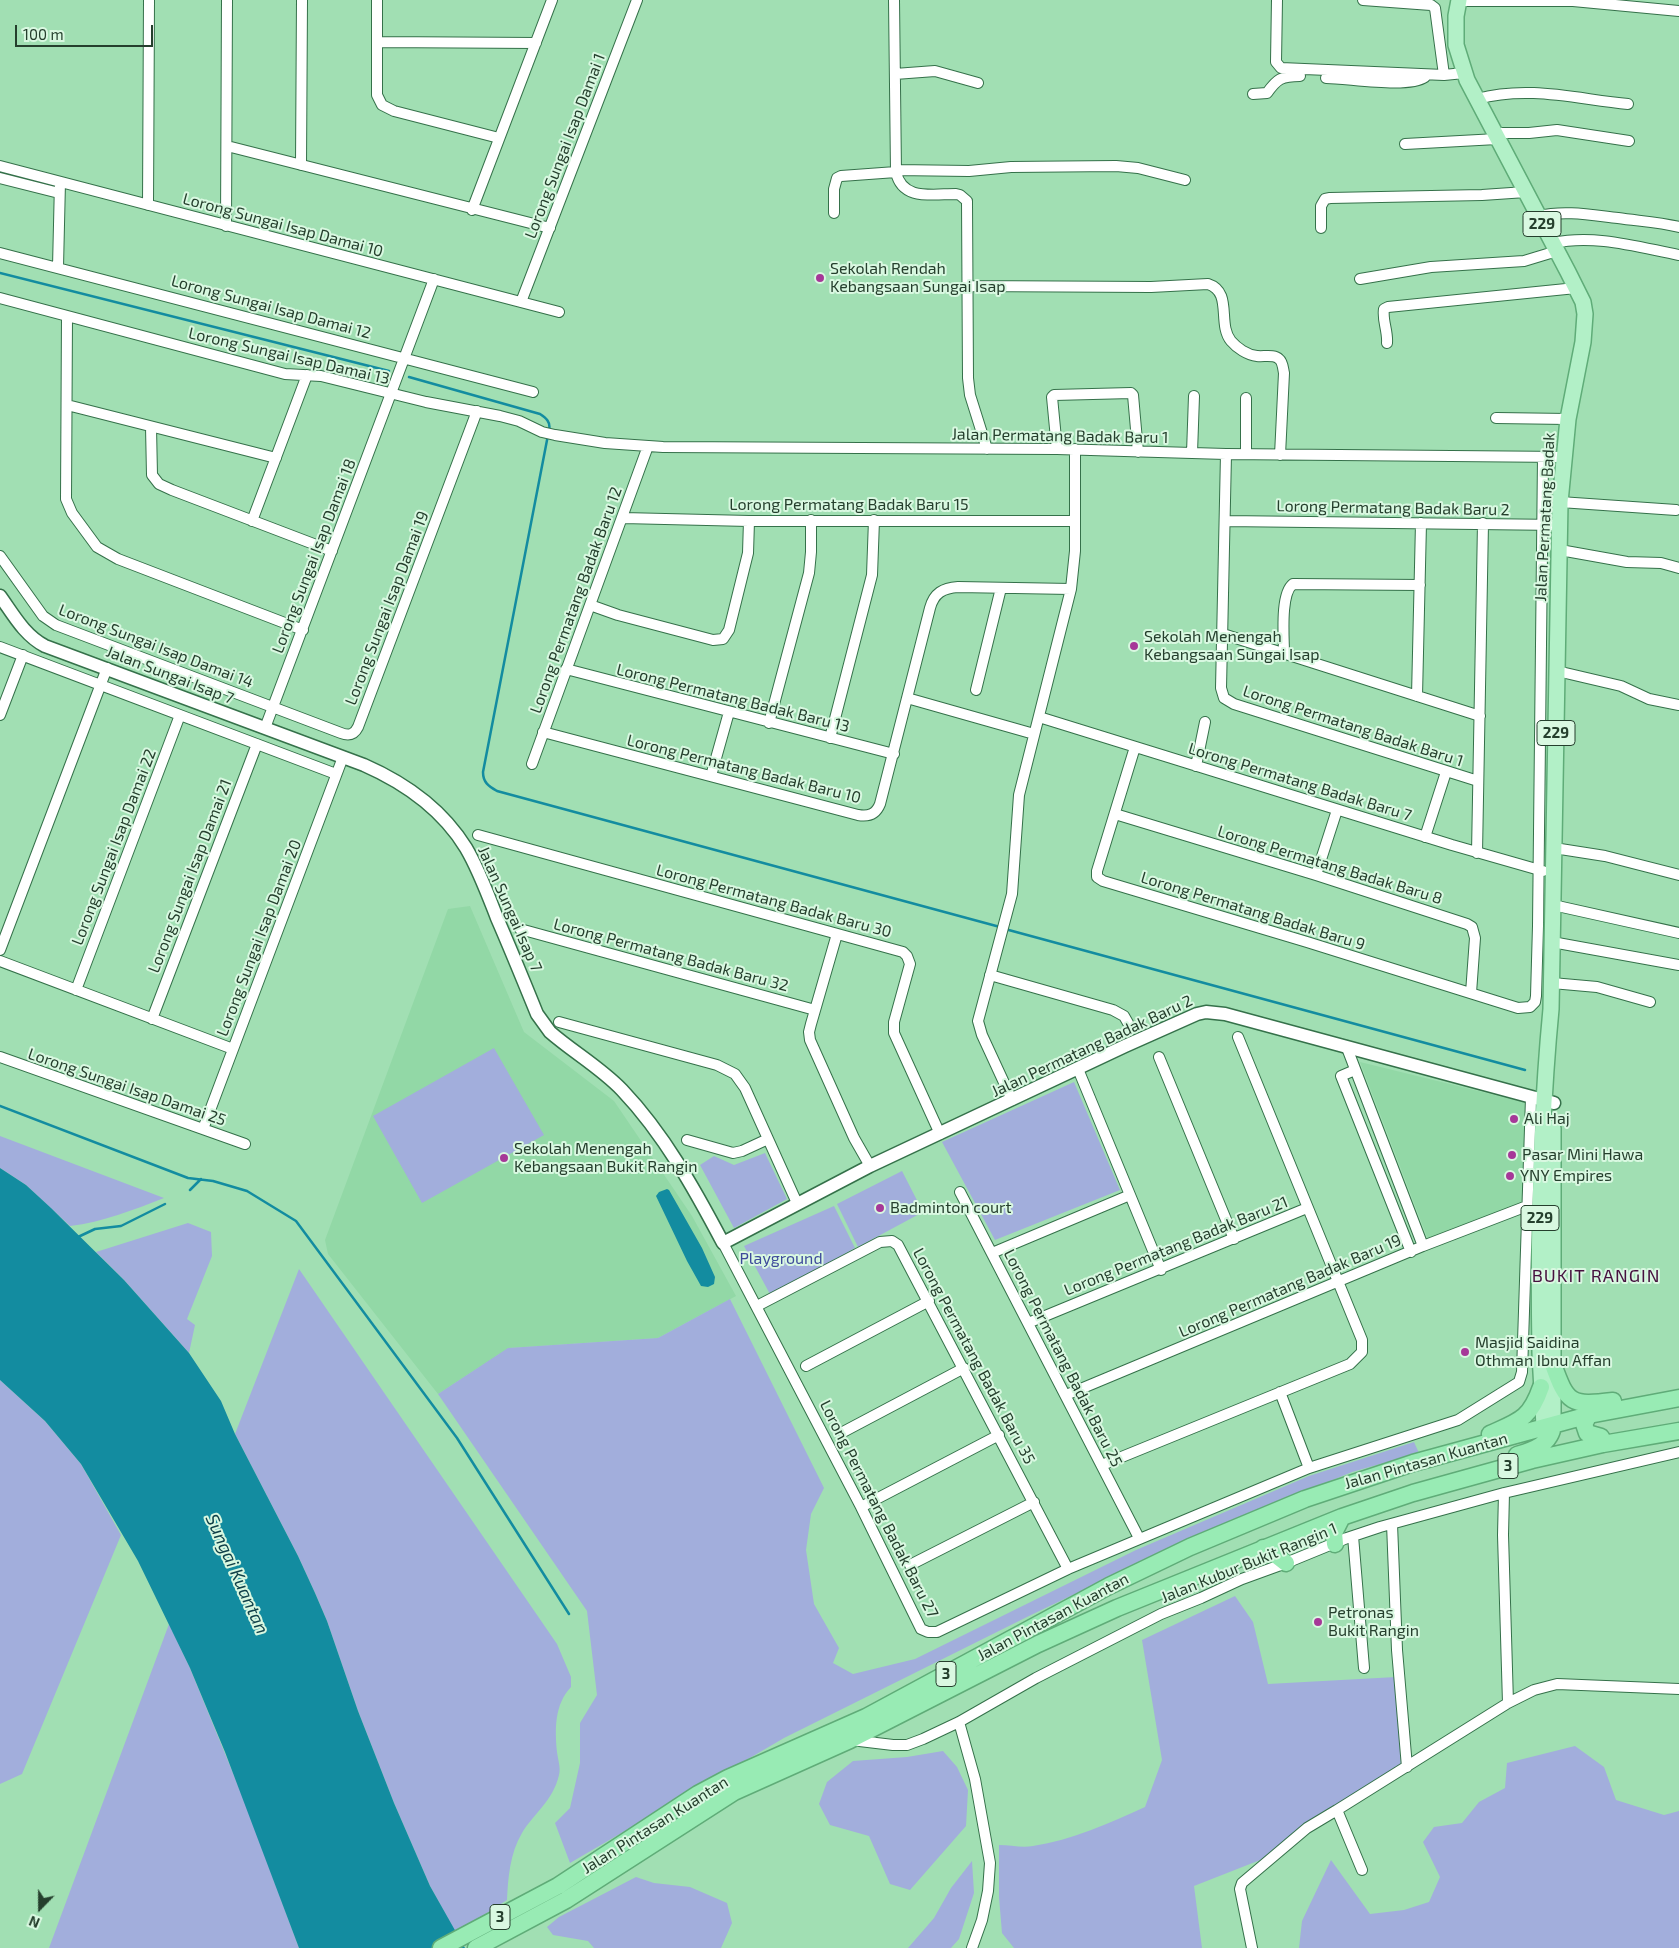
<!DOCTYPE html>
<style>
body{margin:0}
#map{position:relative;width:1679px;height:1948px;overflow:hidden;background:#a1dfb3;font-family:"Exo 2",sans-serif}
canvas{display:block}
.north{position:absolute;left:15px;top:1883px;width:50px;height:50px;-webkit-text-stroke:4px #d9f8e1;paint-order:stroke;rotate:202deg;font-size:14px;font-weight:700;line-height:20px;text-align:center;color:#253f2d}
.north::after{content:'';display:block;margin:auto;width:18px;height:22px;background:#253f2d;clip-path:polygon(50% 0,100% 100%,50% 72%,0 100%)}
.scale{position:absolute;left:15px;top:25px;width:138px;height:22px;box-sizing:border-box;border:2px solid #253f2d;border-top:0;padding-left:6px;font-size:15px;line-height:18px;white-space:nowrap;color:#253f2d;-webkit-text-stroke:4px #d9f8e1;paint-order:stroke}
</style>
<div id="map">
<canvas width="1679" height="1948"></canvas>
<div class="north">N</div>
<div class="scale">100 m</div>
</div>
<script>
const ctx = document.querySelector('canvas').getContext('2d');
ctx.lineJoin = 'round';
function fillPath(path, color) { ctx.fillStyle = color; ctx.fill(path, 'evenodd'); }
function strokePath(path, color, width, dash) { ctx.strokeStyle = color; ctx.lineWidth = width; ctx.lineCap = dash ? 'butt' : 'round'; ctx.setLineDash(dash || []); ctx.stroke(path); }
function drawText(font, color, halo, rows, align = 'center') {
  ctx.font = font + ' "Exo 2",sans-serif'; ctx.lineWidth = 4; ctx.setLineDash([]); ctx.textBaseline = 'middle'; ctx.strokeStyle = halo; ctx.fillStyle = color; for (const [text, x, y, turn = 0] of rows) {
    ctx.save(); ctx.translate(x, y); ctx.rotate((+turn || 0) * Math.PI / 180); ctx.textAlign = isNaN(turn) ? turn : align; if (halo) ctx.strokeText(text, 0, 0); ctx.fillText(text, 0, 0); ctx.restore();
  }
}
fillPath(new Path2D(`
 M470 906 524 1032 614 1101 692 1216 736 1296 658 1338 509 1348 438 1394 328 1254 325 1240 448 909Z
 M1360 1062 1527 1103 1523 1203 1429 1242Z`), '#92d8a6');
fillPath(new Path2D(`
 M494 1048 544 1135 422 1203 373 1116Z
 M1074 1082 1120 1190 995 1240 942 1142Z
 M0 1136 164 1198C133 1210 103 1222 70 1226L26 1185 0 1168Z
 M765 1153 787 1199 734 1228 700 1165 714 1156 734 1165Z
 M902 1171 923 1212 858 1247 837 1204Z
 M834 1206 855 1248 771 1296 744 1246Z
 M188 1223 211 1232 212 1256 187 1319 195 1325 189 1353 124 1280 96 1252Z
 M299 1269 557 1644 571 1677V1687C554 1705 555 1730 557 1752 558 1760 561 1768 559 1775 553 1801 534 1813 522 1833 510 1853 508 1878 507 1900L456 1933 430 1886 394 1803 358 1711 327 1621 315 1593 298 1556 235 1434Z
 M730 1299 824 1488 811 1514 806 1550 814 1604 839 1648 833 1663 853 1674 915 1659 1136 1550 1309 1476 1414 1442 1419 1453 1352 1472 1181 1543 1031 1615 784 1738 570 1863 555 1823 570 1808 580 1763V1723L597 1695 587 1611 438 1394 508 1348 658 1338Z
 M0 1380 45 1421 81 1464 121 1535 22 1774 0 1784Z
 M1235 1596 1253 1622 1268 1684 1396 1677 1401 1765 1278 1853 1194 1886 1202 1948H1014L1002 1933 999 1897V1845C1010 1845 1022 1848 1033 1846 1072 1840 1110 1823 1145 1807L1162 1760 1142 1640Z
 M169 1624 190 1668 244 1800 299 1948H49Z
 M1575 1746 1604 1767 1616 1800 1664 1815 1679 1811V1948H1299L1302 1921 1331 1860 1370 1914 1404 1910 1429 1902 1440 1877 1423 1842 1434 1827 1462 1823 1479 1802 1505 1788 1507 1763Z
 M943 1751 957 1767 968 1790 966 1826 910 1890 890 1884 869 1836 830 1825 819 1804 827 1782 853 1761 907 1757Z
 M972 1861 974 1893 959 1939 951 1948H908L934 1918 951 1888Z
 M636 1877 654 1883 690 1887 727 1903 732 1923 721 1948H594L588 1941 553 1935 547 1927 559 1917Z`), '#a2aedc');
fillPath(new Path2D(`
 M0 1168 26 1185 51 1208 124 1280 189 1353 221 1401 235 1434 298 1556 315 1593 327 1621 358 1711 394 1803 430 1886 465 1948H299L225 1752 190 1668 138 1561 81 1464 45 1421 0 1380Z
 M667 1189 669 1190 702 1248 715 1277 714 1284 708 1287 701 1286 687 1261 656 1196 659 1192Z`), '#138ca0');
strokePath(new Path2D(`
 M0 273 389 371
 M409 377 540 414C546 418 551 422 549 430
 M548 435 483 772C483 782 488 786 497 791L1000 927
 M1005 929 1525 1070
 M0 1106 188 1178 213 1181 247 1191 296 1221 457 1438 569 1614
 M190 1190 201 1179
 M78 1237 95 1229 121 1226 165 1204`), '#138ca0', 2.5);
const minor = new Path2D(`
 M377 0V95L382 105 394 111 499 138
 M894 0 896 172C902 201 932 194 956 194L960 195 967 201 968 378 970 395 987 449
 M1277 0 1276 62 1281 68 1444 75 1464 73
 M1363 0 1431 5 1435 8 1444 75
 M1459 1H1573L1679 11
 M377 42 536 43
 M895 74 935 71 978 83
 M1326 78C1348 78 1408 89 1425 77
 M1253 94 1267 93C1277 79 1281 76 1300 76
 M1477 99C1529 85 1576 99 1628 104
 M1494 133H1529L1557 130 1629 141
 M1405 144 1497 139
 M227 146 550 228
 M301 165 302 0
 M0 166 559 312
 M896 170 969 171 1011 167 1116 166 1138 168 1185 180
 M0 178 59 193
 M148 205 149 0
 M472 210 552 0
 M834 213V189L837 178 841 176 896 172
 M1538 216C1565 210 1591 215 1618 218 1638 221 1659 222 1679 227
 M226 226 227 0
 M1321 228V206L1325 199 1330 198 1482 195 1526 192
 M1553 243C1595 234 1637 247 1679 255
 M0 253 533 392
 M58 267 60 182
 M1360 279 1431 267 1524 261 1557 251
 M966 286 1151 287 1208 284C1233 292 1217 324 1231 341 1237 348 1247 355 1257 356 1263 357 1274 354 1279 359 1283 362 1283 369 1284 373L1280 455
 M0 298 285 374 321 376 426 402 500 416 519 421 542 432 555 435 605 443 663 447 1057 449 1226 454 1564 457
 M521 302 637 0
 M67 317 66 499 72 513 97 547 118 559 303 630
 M1387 343C1388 331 1382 320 1384 309L1388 307 1576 288
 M67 405 276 458
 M1496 418 1568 419
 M151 427 152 475 159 484 172 490 332 551
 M1057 449 1052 397 1054 395 1131 393 1133 395 1138 452
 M1192 453 1194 396
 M1226 454 1221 688 1224 698 1234 704 1478 781
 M1246 454V398
 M1560 502 1676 510
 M623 518 749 521H1075
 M252 521 307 375
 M1225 521 1560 525
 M1560 550 1627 562 1661 563 1679 568
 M0 556 43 616 56 625 341 733C349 736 354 735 358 727L477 411
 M590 605 618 615 713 640 723 639 729 630 748 553 749 521
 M1223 634 1480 716
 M0 647 336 774
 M1284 654C1284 637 1280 594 1293 584L1420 585
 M566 669 894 754
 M1557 671 1621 686 1649 699 1679 705
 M976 690 1001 588
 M1417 696 1421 523
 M907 698 1034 734
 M0 715 23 655
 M1039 717 1452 845 1543 871
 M769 723 809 573 811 552V520
 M265 728 434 279
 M543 732 858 815C869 817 876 814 880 804L930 608C934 593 943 588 958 587L1071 589
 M830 738 872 575 874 520
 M1135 747 1097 871V877L1103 881 1307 942 1518 1008 1530 1007 1535 1002 1536 996 1538 926 1543 457
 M532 764 648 446
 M1196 766 1205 722
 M711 776 729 712
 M1115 814 1316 875 1467 924 1472 927 1475 938 1471 993
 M478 835 903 952 907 956 910 964 894 1022V1033L940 1134
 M1425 837 1446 772
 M1554 848 1605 856 1679 875
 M1477 853 1483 523
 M1316 875 1337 810
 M1553 905 1679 933
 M520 929 815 1010
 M837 934 811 1024 809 1032 810 1040 854 1138 870 1166
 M1552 942 1679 965
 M0 950 107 668
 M0 961 233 1049
 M990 975 1113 1010 1124 1016 1128 1023
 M1552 983 1597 987 1650 1002
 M76 990 180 715
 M152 1019 257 744
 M559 1022 717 1065 735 1074 745 1088 797 1203
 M1347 1048 1423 1246
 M0 1057 245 1144
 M1159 1057 1234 1239
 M1078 1069 1161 1270
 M1355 1070 1341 1076 1411 1252
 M1012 1100 982 1035 978 1021 1012 894 1019 795 1071 589 1075 551V449
 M203 1129 343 757
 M687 1140 733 1153 742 1151 768 1139
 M960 1192 1139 1538
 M723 1243 861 1507 921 1629 928 1632H937L1068 1569 1309 1468 1458 1420 1519 1382 1522 1372 1531 1098
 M992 1253 1130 1195
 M757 1306 880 1242 892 1241 898 1245 1068 1569
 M1028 1323 1307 1208
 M806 1366 929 1301
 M1280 1392 1309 1468
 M1066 1395 1423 1246 1527 1206
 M843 1432 964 1368
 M1102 1465 1350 1364 1362 1352V1340L1238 1037
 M1504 1493 1503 1535 1508 1703
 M861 1507 999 1435
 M1392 1524 1397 1650 1407 1767
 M1353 1536 1364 1668
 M910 1565 1034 1502
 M959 1722 975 1779 990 1863 988 1891 982 1920 972 1948
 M851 1740 893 1745H907L923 1739 959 1722 1036 1678 1161 1614 1201 1598 1242 1579 1286 1563 1347 1538 1380 1527 1504 1493 1679 1452
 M1362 1870 1337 1810 1508 1703 1534 1690 1557 1684 1679 1689
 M1252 1948 1240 1889 1242 1883 1307 1828 1337 1810`);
const tertiary = new Path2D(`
 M0 596C13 614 24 635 45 646L364 765C405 783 442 809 466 848 479 870 488 895 497 918 511 950 524 982 537 1014L550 1032C573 1052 601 1068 622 1090 664 1134 695 1190 723 1243L870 1166 1125 1046 1197 1014 1206 1012 1225 1014 1554 1103`);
const primary = new Path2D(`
 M1459 0 1456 16V45L1467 80 1568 272 1583 302 1585 314 1583 342 1568 419 1560 502 1551 1009C1540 1123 1538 1237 1540 1352 1541 1377 1543 1402 1544 1428
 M1553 1417V1128`);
const trunk = new Path2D(`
 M1553 1364C1567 1404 1571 1406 1613 1401
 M1589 1415 1584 1424 1587 1433 1601 1437
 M1490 1434C1519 1421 1530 1419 1541 1387
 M1517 1455C1534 1450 1551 1444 1553 1425
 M1335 1544 1334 1533 1342 1517
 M1263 1548 1272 1552 1286 1563
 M441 1948 558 1886 698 1794 728 1778 866 1717 1109 1586 1190 1547 1305 1499 1413 1463 1589 1415 1679 1398
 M476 1948 566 1900 734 1792 850 1740 1038 1644 1117 1608 1342 1517 1413 1493 1532 1460 1603 1444 1679 1431`);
strokePath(minor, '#35714a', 12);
strokePath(tertiary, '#35714a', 15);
strokePath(primary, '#5fac78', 18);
strokePath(trunk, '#5fac78', 19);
strokePath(minor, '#fff', 10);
strokePath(tertiary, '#fff', 12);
strokePath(primary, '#b2f0c7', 15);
strokePath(trunk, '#98ebb4', 16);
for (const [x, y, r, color] of [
 [820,278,5,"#a63898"],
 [1134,646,5,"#a63898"],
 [1514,1119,5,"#a63898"],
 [1512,1155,5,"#a63898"],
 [504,1158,5,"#a63898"],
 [1510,1176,5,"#a63898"],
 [880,1208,5,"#a63898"],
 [1465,1352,5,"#a63898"],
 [1318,1622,5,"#a63898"]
]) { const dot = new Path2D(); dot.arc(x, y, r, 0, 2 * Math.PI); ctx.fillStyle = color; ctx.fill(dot); strokePath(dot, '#d9f8e1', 2); }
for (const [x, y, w] of [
 [1542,224,38],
 [1556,733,38],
 [1540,1218,38],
 [1508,1466,20],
 [946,1674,20],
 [500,1917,20]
]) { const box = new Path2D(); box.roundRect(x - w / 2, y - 12.5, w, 25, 4); ctx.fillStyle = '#d9f8e1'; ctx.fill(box); strokePath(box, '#253f2d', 1); }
drawText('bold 15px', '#253f2d', null, [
 ["229",1542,224],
 ["229",1556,733],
 ["229",1540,1218],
 ["3",1508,1466],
 ["3",946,1674],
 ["3",500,1917]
]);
drawText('16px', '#253f2d', '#d9f8e1', [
 ["Lorong Sungai Isap Damai 1",565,146,-69],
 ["Lorong Sungai Isap Damai 10",283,225,15],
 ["Lorong Sungai Isap Damai 12",271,307,15],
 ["Lorong Sungai Isap Damai 13",289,356,13],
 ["Jalan Permatang Badak Baru 1",1060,436,1],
 ["Lorong Permatang Badak Baru 15",849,505],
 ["Lorong Permatang Badak Baru 2",1393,508,1],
 ["Jalan Permatang Badak",1545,517,-87],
 ["Lorong Sungai Isap Damai 18",314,556,-69],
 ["Lorong Permatang Badak Baru 12",576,600,-70],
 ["Lorong Sungai Isap Damai 19",387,608,-69],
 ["Lorong Sungai Isap Damai 14",156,646,21],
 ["Jalan Sungai Isap 7",170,675,21],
 ["Lorong Permatang Badak Baru 13",733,698,14],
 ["Lorong Permatang Badak Baru 1",1353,726,18],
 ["Lorong Permatang Badak Baru 10",744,769,14],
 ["Lorong Permatang Badak Baru 7",1300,782,17],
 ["Lorong Sungai Isap Damai 22",114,847,-69],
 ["Lorong Permatang Badak Baru 8",1330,865,17],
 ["Lorong Sungai Isap Damai 21",190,876,-69],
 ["Lorong Permatang Badak Baru 30",774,901,15],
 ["Jalan Sungai Isap 7",510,909,66],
 ["Lorong Permatang Badak Baru 9",1253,911,17],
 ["Lorong Sungai Isap Damai 20",259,938,-69],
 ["Lorong Permatang Badak Baru 32",671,955,15],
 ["Jalan Permatang Badak Baru 2",1092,1046,-25],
 ["Lorong Sungai Isap Damai 25",127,1087,19],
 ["Lorong Permatang Badak Baru 21",1176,1246,-22],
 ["Lorong Permatang Badak Baru 19",1290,1286,-23],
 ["Lorong Permatang Badak Baru 35",974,1356,62],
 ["Lorong Permatang Badak Baru 25",1063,1358,63],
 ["Jalan Pintasan Kuantan",1426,1461,-16],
 ["Lorong Permatang Badak Baru 27",879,1509,63],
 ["Jalan Kubur Bukit Rangin 1",1249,1563,-22],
 ["Jalan Pintasan Kuantan",1053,1617,-28],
 ["Jalan Pintasan Kuantan",655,1825,-32]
]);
drawText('16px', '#253f2d', '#d9f8e1', [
 ["Sekolah Rendah",830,269],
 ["Kebangsaan Sungai Isap",830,287],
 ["Sekolah Menengah",1144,637],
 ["Kebangsaan Sungai Isap",1144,655],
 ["Ali Haj",1524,1119],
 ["Sekolah Menengah",514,1149],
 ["Kebangsaan Bukit Rangin",514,1167],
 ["Pasar Mini Hawa",1522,1155],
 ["YNY Empires",1520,1176],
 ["Badminton court",890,1208],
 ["Masjid Saidina",1475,1343],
 ["Othman Ibnu Affan",1475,1361],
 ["Petronas",1328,1613],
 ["Bukit Rangin",1328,1631]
], 'left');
drawText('16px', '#3d4a9a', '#d9f8e1', [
 ["Playground",781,1259]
]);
ctx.letterSpacing = '1px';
drawText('18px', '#46113f', '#d9f8e1', [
 ["BUKIT RANGIN",1596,1276]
]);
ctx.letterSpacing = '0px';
drawText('italic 18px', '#104049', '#d9f8e1', [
 ["Sungai Kuantan",237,1574,66]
]);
</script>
